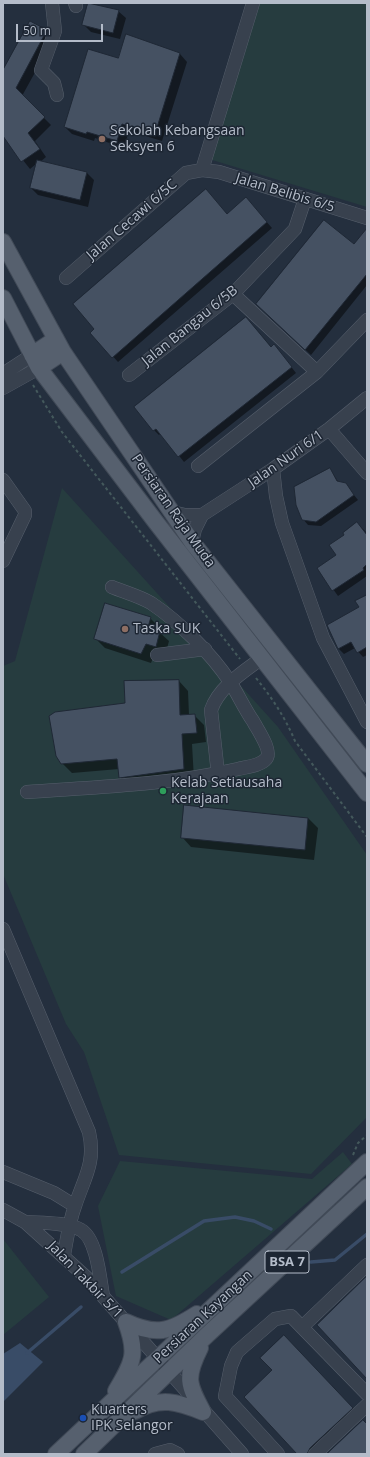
<!DOCTYPE html>
<style>
body{margin:0}
#map{position:relative;width:370px;height:1457px;overflow:hidden;background:#242f3e;font-family:"Open Sans",sans-serif}
canvas{display:block}
.frame{position:absolute;inset:0;border:4px solid #b4bcc9;pointer-events:none}
.scale{position:absolute;left:16px;top:24px;width:87px;height:18px;box-sizing:border-box;border:2px solid #b4bcc9;border-top:0;padding-left:5px;font-size:12px;line-height:14px;white-space:nowrap;color:#b4bcc9;-webkit-text-stroke:3px #1d2633;paint-order:stroke}
</style>
<div id="map">
<canvas width="370" height="1457"></canvas>
<div class="frame"></div>
<div class="scale">50 m</div>
</div>
<script>
const ctx = document.querySelector('canvas').getContext('2d');
ctx.lineJoin = 'round';
function fillPath(path, color) { ctx.fillStyle = color; ctx.fill(path, 'evenodd'); }
function strokePath(path, color, width, dash) { ctx.strokeStyle = color; ctx.lineWidth = width; ctx.lineCap = dash ? 'butt' : 'round'; ctx.setLineDash(dash || []); ctx.stroke(path); }
function drawText(font, color, halo, rows, align = 'center') {
  ctx.font = font + ' "Open Sans",sans-serif'; ctx.lineWidth = 3; ctx.setLineDash([]); ctx.textBaseline = 'middle'; ctx.strokeStyle = halo; ctx.fillStyle = color; for (const [text, x, y, turn = 0] of rows) {
    ctx.save(); ctx.translate(x, y); ctx.rotate((+turn || 0) * Math.PI / 180); ctx.textAlign = isNaN(turn) ? turn : align; if (halo) ctx.strokeText(text, 0, 0); ctx.fillText(text, 0, 0); ctx.restore();
  }
}
fillPath(new Path2D(`
 M260 3H367V207L209 159 220 131Z
 M62 488 278 727 367 855V1117L311 1174 119 1155 84 1052 66 1024 3 874V666L15 661Z
 M343 1152 352 1164 171 1320 116 1296 98 1206 120 1161 312 1179Z
 M3 1239 49 1297 3 1335Z`), '#263c3f');
fillPath(new Path2D(`
 M20 1343 43 1362 3 1402V1354Z`), '#394c67');
fillPath(new Path2D(`
 M118 11 126 18 120 39 91 32 83 24Z
 M46 31 54 38 22 96 51 125 35 141 46 157 40 162 87 173 94 180 88 207 38 195 31 188 36 164 30 169 3 135V72Z
 M127 35 180 54 187 62 162 141 129 131 124 148 95 138 94 141 72 134 65 127 119 60Z
 M250 203 272 228 118 362 92 333 227 215Z
 M367 231V285L311 355 262 309 354 246Z
 M251 323 272 348 278 350 296 373 184 462 161 433 159 435 154 430Z
 M330 469 339 483 345 484 358 500 321 526 308 525 303 519Z
 M357 523 367 533V576L338 596 318 568 337 556 346 535Z
 M367 596V655L363 657 355 648 344 654 339 649 328 626 360 608Z
 M150 618 160 628 159 632 169 641 165 656 155 653 151 663 105 648 95 638Z
 M179 681 188 691 189 715H194L204 725 206 742 192 744 194 779 129 787 120 777 119 769 72 773 62 763 126 704Z
 M185 806 308 818 318 828 314 860 191 847 182 837Z
 M284 1336 357 1413 314 1454H299L273 1370Z`), '#0007');
strokePath(new Path2D(`
 M311 1262 335 1260 367 1234
 M122 1272 204 1221 235 1217 254 1221 271 1229
 M27 1353 81 1307`), '#394c67', 3.5);
const building = new Path2D(`
 M88 3 119 10 113 33 82 25Z
 M30 21 47 30 16 88 45 117 28 133 40 149 21 162 3 136V70Z
 M126 34 180 53 155 134 122 124 117 141 87 132 86 134 64 127 88 49 118 58Z
 M37 160 87 172 80 200 30 188Z
 M206 189 227 214 246 197 267 222 112 358 90 333 94 329 73 304Z
 M324 220 354 244 367 228V274L305 350 256 304Z
 M246 317 271 347 274 344 292 367 178 457 156 429 153 431 134 407Z
 M330 468 337 481 346 483 354 495 316 522 302 520 296 505 294 487Z
 M357 522 367 535V564L363 568 364 570 332 591 317 568 336 555 329 545 344 535 343 533Z
 M367 595V647L357 653 351 642 338 649 327 625 359 607 355 601Z
 M105 603 151 617 148 627 160 631 156 647 146 644 141 654 94 639Z
 M179 680 180 715 195 714 197 733 182 734 184 769 119 778 117 759 61 764 56 756 49 716 55 712 125 703 124 681Z
 M184 805 308 818 305 850 181 838Z
 M367 1276V1379L317 1325Z
 M284 1335 353 1408 310 1448 307 1454H297L244 1397 272 1370 260 1358Z
 M363 1420 367 1424V1454H327Z`);
fillPath(building, '#455162');
strokePath(building, '#1f2835', 1);
const minor = new Path2D(`
 M52 3 55 31 41 70 54 83 57 95
 M75 3 76 6
 M202 170 253 3
 M66 278 186 173 202 170 219 172 367 218
 M233 294 317 372
 M3 374 32 355
 M129 375 233 294 295 229 305 199
 M3 388 39 368
 M329 429 367 473
 M198 466 317 372 367 320
 M273 469 276 496 282 523 323 638 367 722
 M3 480 25 511V515L3 561
 M172 512 185 515H202
 M192 542 195 529 202 515 273 469 329 429 367 398
 M157 655 205 649
 M218 774 211 710C219 687 243 672 262 658
 M27 792C97 787 168 785 238 769 246 767 260 766 266 759 273 751 257 729 253 721 244 708 238 694 230 682 212 654 178 621 151 603 139 596 124 592 112 587
 M3 929 89 1132C96 1163 84 1178 75 1206 69 1222 67 1239 64 1255
 M3 1172 54 1193 75 1206
 M3 1210 25 1222 86 1277 242 1454
 M25 1222C40 1223 68 1222 81 1230 97 1239 100 1279 103 1296
 M302 1327 367 1265
 M155 1454 170 1450 178 1454
 M278 1454 225 1396 231 1366 237 1352 275 1319 291 1316 367 1394
 M315 1454 367 1405`);
const major = new Path2D(`
 M3 242 63 352 192 542 367 764
 M3 298 39 368 155 521 367 793
 M32 355 56 339
 M39 368 63 352
 M126 1322C156 1336 169 1332 197 1314
 M200 1348C185 1378 188 1384 203 1412
 M116 1391C133 1362 138 1354 126 1322
 M135 1411C160 1396 178 1402 203 1412
 M56 1454 367 1162
 M84 1454 206 1336 367 1187`);
strokePath(minor, '#565f6c', 14);
strokePath(major, '#414a57', 18);
strokePath(new Path2D(`
 M33 385 62 432 240 659
 M256 678C272 698 285 717 295 741L367 837
 M353 1155 358 1143 367 1135`), '#44595c', 2, [3, 3]);
strokePath(minor, '#38414e', 13);
strokePath(major, '#56606e', 16);
for (const [x, y, r, color] of [
 [102,139,4,"#8d6e63"],
 [125,629,4,"#8d6e63"],
 [163,791,4,"#2e9e5b"],
 [83,1418,4,"#1a4fb4"]
]) { const dot = new Path2D(); dot.arc(x, y, r, 0, 2 * Math.PI); ctx.fillStyle = color; ctx.fill(dot); strokePath(dot, '#1d2633', 1.5); }
for (const [x, y, w] of [
 [287,1262,44]
]) { const box = new Path2D(); box.roundRect(x - w / 2, y - 11, w, 22, 3); ctx.fillStyle = '#1d2633'; ctx.fill(box); strokePath(box, '#b4bcc9', 1); }
drawText('bold 13px', '#b4bcc9', null, [
 ["BSA 7",287,1262]
]);
drawText('14px', '#b4bcc9', '#1d2633', [
 ["Sekolah Kebangsaan",110,131],
 ["Seksyen 6",110,147],
 ["Taska SUK",133,629],
 ["Kelab Setiausaha",171,783],
 ["Kerajaan",171,799],
 ["Kuarters",91,1410],
 ["IPK Selangor",91,1426]
], 'left');
drawText('14px', '#b4bcc9', '#1d2633', [
 ["Jalan Belibis 6/5",285,193,17],
 ["Jalan Cecawi 6/5C",132,220,-41],
 ["Jalan Bangau 6/5B",190,326,-39],
 ["Jalan Nuri 6/1",286,459,-35],
 ["Persiaran Raja Muda",173,511,55],
 ["Jalan Takbir 5/1",85,1280,46],
 ["Persiaran Kayangan",203,1317,-43]
]);
</script>
